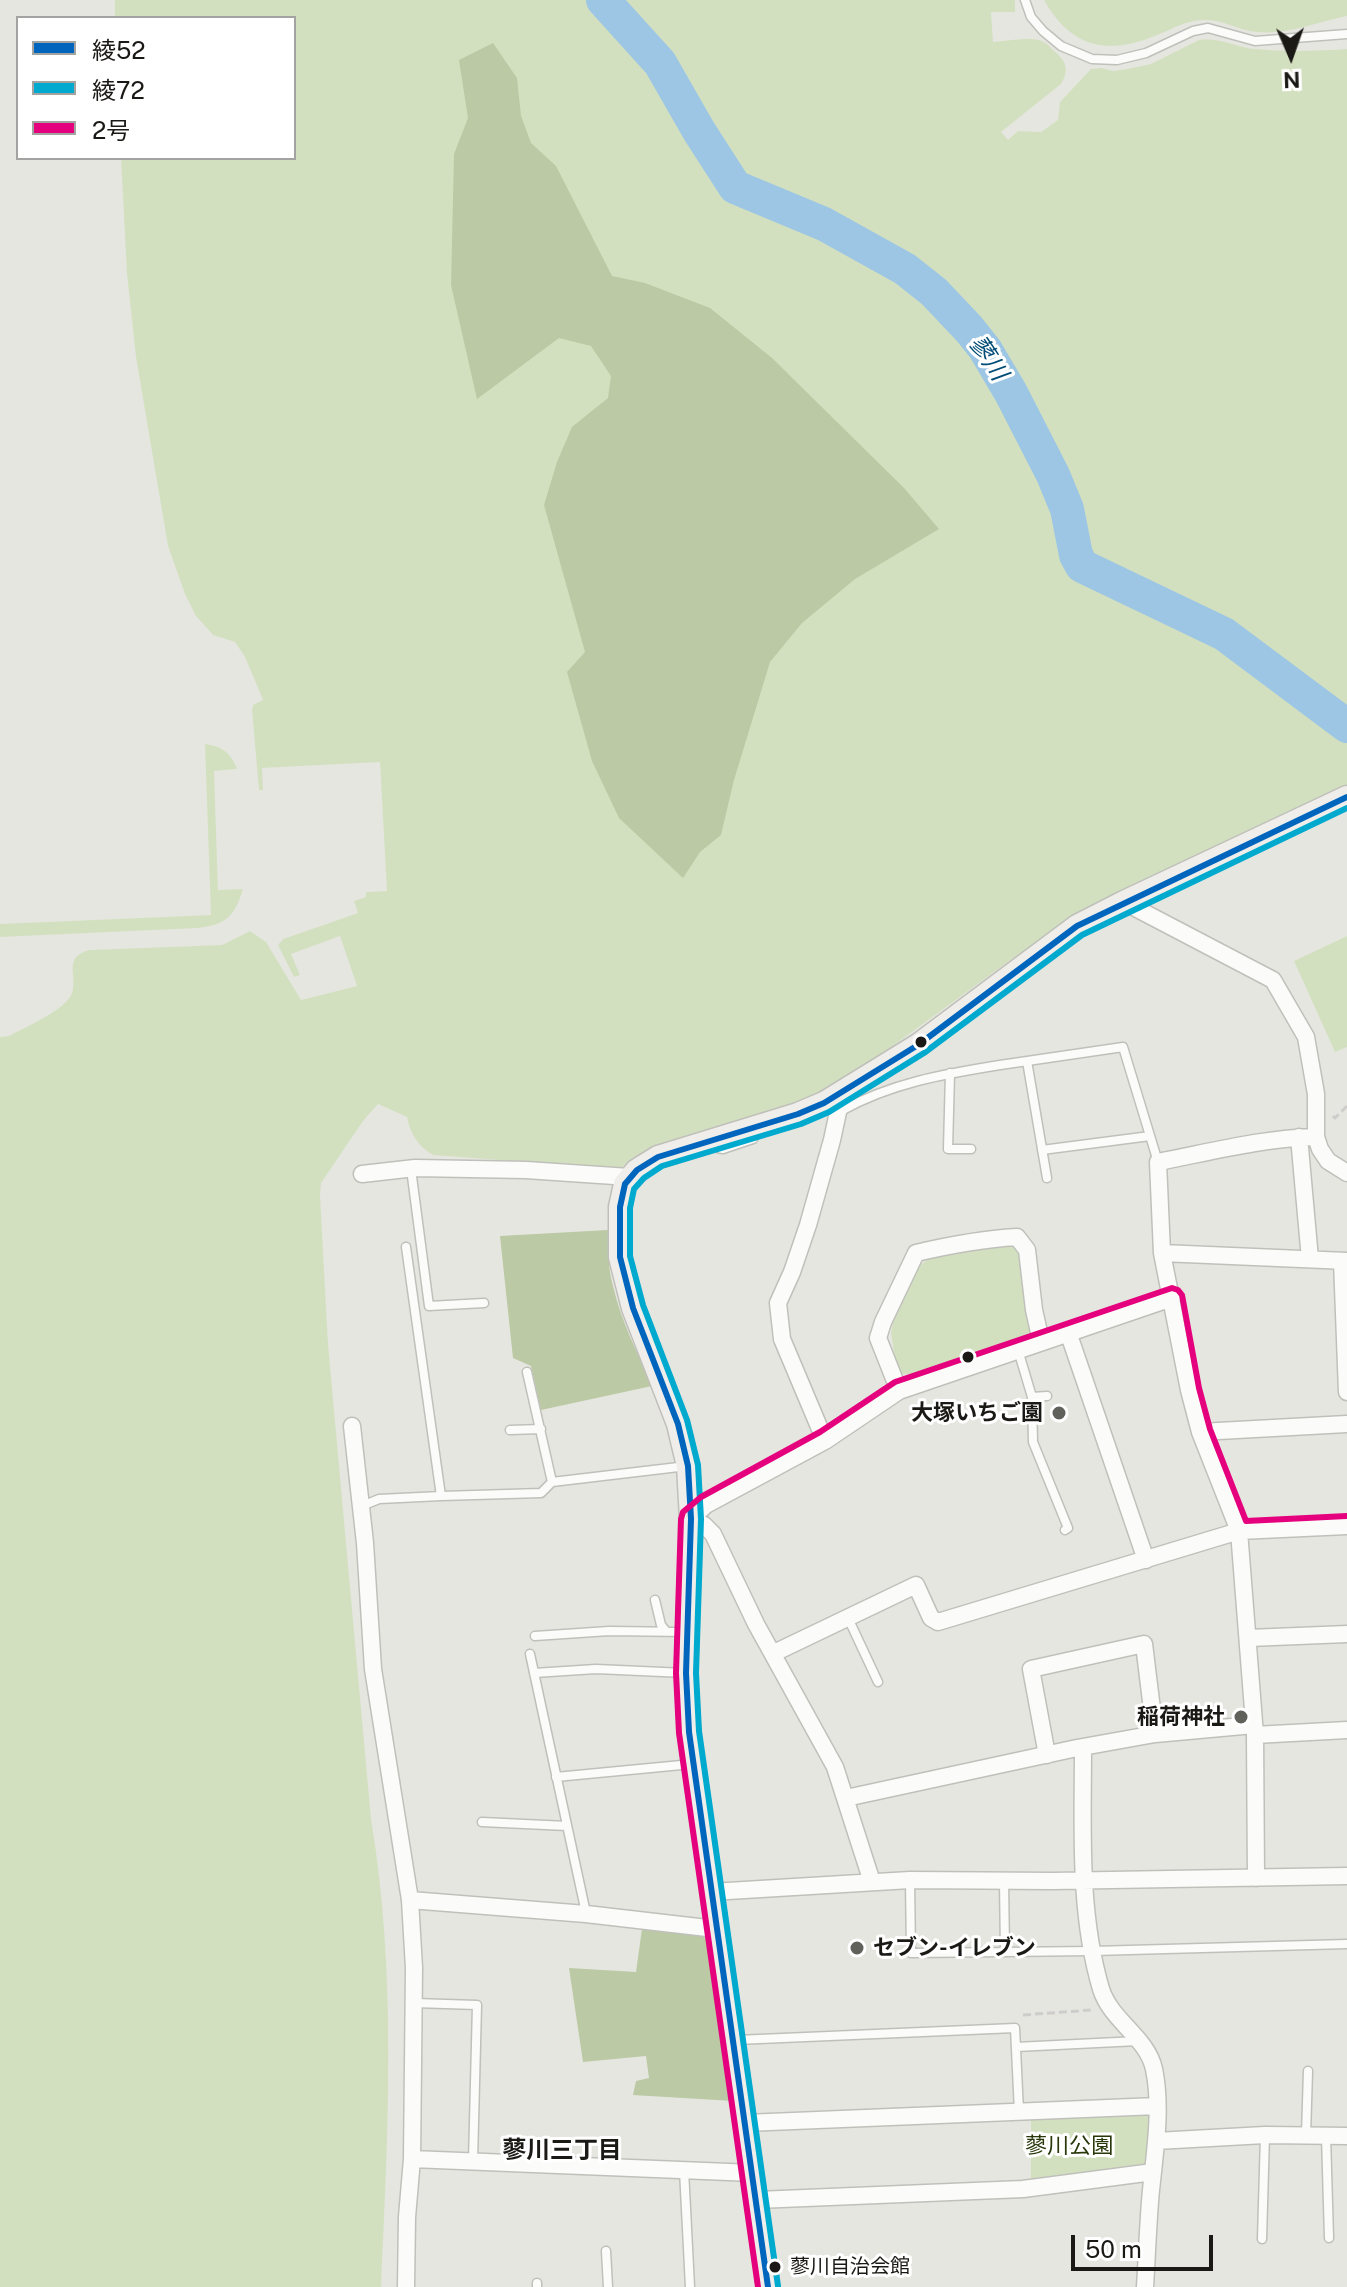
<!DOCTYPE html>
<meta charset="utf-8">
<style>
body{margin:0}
#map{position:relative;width:1347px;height:2287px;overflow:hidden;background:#e6e6e0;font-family:"Public Sans","Noto Sans JP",sans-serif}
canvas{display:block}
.legend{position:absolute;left:16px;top:16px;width:280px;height:144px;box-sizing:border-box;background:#fff;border:2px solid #a3a3a1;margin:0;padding:10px 14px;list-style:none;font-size:24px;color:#1a1915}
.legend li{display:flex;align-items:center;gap:16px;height:40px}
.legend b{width:40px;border:2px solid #a3a3a1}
.north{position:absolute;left:1251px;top:16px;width:80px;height:80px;-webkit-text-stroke:6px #fff;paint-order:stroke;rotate:178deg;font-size:22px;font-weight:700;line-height:32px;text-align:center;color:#1a1915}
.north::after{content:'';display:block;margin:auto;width:28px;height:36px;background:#1a1915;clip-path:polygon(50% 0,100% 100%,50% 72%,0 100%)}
.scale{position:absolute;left:1071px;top:2235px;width:142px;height:36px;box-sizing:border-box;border:4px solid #1a1915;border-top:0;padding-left:10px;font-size:24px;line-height:28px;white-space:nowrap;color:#1a1915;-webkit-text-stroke:6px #fff;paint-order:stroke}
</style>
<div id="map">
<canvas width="1347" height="2287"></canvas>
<ul class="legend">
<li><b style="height:10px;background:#0065bd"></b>綾52</li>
<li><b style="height:10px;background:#00a9ce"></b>綾72</li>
<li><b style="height:10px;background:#e5007d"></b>2号</li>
</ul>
<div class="north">N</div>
<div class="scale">50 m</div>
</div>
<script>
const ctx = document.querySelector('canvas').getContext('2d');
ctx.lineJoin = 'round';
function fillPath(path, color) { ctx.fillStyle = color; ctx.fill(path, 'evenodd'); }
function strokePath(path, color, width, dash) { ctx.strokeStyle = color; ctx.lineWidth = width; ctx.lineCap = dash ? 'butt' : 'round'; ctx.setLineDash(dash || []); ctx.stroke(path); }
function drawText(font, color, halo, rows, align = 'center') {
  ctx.font = font + ' "Public Sans","Noto Sans JP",sans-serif'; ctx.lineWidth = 6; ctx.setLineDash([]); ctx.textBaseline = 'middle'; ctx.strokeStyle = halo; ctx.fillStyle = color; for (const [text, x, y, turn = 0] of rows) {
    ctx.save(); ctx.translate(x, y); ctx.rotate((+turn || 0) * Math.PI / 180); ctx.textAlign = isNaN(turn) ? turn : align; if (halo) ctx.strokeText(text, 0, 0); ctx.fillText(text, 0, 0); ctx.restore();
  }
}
fillPath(new Path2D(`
 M115 0H1015V12H991L993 42C1004 41 1029 37 1038 40 1045 41 1049 46 1054 51 1066 61 1070 69 1061 84L1001 132 1008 140 1018 131 1041 132 1058 120 1060 102 1091 69 1101 68 1113 71 1127 69 1151 64 1199 40C1218 36 1237 48 1256 49 1286 52 1317 51 1347 49V785L1086 909 1009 961 853 1075 798 1104 651 1149 632 1158 620 1169 433 1155C418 1146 410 1134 407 1117L378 1104 363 1121 321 1183 320 1195 328 1344 371 1819C397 1973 388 2132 381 2287H0V1037L9 1036C25 1027 66 1010 72 993 78 975 62 958 89 950L222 945 250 931 266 942 301 1000 357 986 340 936 291 954 300 975 294 977 278 945 283 939 292 936 358 913 354 901 366 897V892L387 891 380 762 262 768 263 790H259L252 710 253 705 263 700 245 657 235 642 213 635 196 616 185 594 168 546 136 357 127 274 121 158H294V18H115Z
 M1044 0H1347V16C1318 22 1287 35 1257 32 1239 31 1223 19 1204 20 1186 20 1173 29 1157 35 1108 56 1071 48 1044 0Z
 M205 744C221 746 232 753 237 769L214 771 218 890 243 889C235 916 226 925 198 928L0 937V924L211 915Z
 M1347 936V1047L1335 1052 1294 961Z
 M1009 1244 1017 1248 1021 1252 1031 1328 1028 1334 912 1374H901L895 1358 891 1333 893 1322 919 1266 931 1257Z
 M1157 2106 1153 2172 1031 2188V2112Z`), '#d3e0c0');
fillPath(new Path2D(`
 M493 43 517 78 521 116 531 143 556 166 612 276 645 283 710 308 772 358 904 488 939 529 855 579 802 623 770 662 734 780 721 835 700 852 683 878 619 818 592 761 567 672 585 652 544 505 557 462 572 427 608 398 611 376 591 346 559 338 477 399 451 285 454 154 468 118 459 60Z
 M608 1230C608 1249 608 1268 613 1286 621 1321 638 1354 652 1386L541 1410 531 1366 513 1358 500 1236Z
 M642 1929 702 1935 708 1941 733 2101 633 2095 636 2081 649 2078 646 2056 583 2062 569 1968 636 1972Z`), '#bbc9a4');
strokePath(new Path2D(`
 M603 0 660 63 699 131 735 187 824 224 905 269 934 292 969 329 985 349 1011 393 1053 475 1067 509 1076 555 1082 566 1224 634 1347 726`), '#9cc6e4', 34);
const lane = new Path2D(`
 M1025 0 1031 17 1043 31 1061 46 1092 59 1117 60 1146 53 1193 31 1208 28 1255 41 1347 34
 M1027 1061 1047 1178
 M950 1073 948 1149H971
 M841 1111C891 1083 944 1074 1000 1065 1041 1059 1082 1053 1123 1047L1158 1162
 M713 1147 723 1149 753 1139
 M1042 1150 1150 1136
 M411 1169 429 1306 484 1303
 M1018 1350 1032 1397 1047 1396
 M527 1372 552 1482
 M1032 1397 1033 1442 1068 1528 1065 1530
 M510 1430 541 1429
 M441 1496 541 1493 552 1482 687 1466
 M362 1506 379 1499 441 1496 406 1247
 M655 1600 661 1625 666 1631
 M848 1618 878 1682
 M535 1636 609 1631 686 1632
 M530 1654 586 1913
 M534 1673 596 1669 685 1673
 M556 1777 692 1764
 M482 1822 567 1826
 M910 1881 911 1953 1093 1951 1347 1944
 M1004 1881 1005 1952
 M414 2003 477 2005 473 2161
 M736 2040 1015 2028 1019 2112
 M1016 2047 1138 2041
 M1306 2135 1308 2071
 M1326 2136 1329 2238
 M684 2170 690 2287
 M1262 2239 1265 2135
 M606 2251 608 2287
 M537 2283V2287`);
const street = new Path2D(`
 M1124 902 1273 980 1306 1037 1316 1094V1137L1320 1149 1328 1161 1347 1173
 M1299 1137 1310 1259
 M362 1174 415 1168 526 1170 629 1177
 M1162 1253 1347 1261
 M1342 1261 1347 1392
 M1068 1332 1146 1560
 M899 1391 878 1338 883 1322 916 1253C950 1245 983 1239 1017 1237L1027 1250 1034 1310 1041 1341
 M352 1426 365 1543 373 1669 410 1900 414 1968 412 2159 407 2217 406 2287
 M1200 1432 1347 1424
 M825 1441 782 1339 778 1303 792 1272 808 1225 832 1140 838 1112 847 1090
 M1249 1638 1347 1634
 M774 1653 916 1585 931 1618 938 1622 1239 1531 1347 1526
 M1255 1735 1347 1730
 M1083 1747C1083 1827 1078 1911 1101 1989 1111 2021 1147 2037 1154 2069 1162 2108 1155 2151 1151 2190 1148 2222 1147 2255 1145 2287
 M1047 1755 1031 1669 1144 1644 1155 1734
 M846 1798 1077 1748 1155 1734 1254 1725
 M1256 1878 1255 1735 1239 1531 1200 1432 1189 1390 1162 1253 1158 1162C1210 1152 1263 1138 1316 1137
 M872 1882 835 1767 756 1624 713 1534 704 1525 691 1519 706 1505 825 1441 899 1391 1172 1298
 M711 1892 910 1880 1052 1881 1347 1876
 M410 1900 586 1914 716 1929
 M745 2123 1157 2106
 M1156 2141 1265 2135 1347 2136
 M412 2159 753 2173
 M757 2200 1023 2189 1153 2172`);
const secondary = new Path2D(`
 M768 2287 689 1732 686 1673 691 1519 688 1466 678 1424 633 1308 620 1257V1207L625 1184 637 1170 658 1157 798 1114 824 1103 918 1045 1077 926 1124 902 1347 797`);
strokePath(lane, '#c0c0bb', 11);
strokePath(street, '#c0c0bb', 19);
strokePath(secondary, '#c0c0bb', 25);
strokePath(new Path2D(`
 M1333 1116 1335 1118 1347 1106
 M1023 2015 1091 2010`), '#cecdcc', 3, [8, 4]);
strokePath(lane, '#fbfbfa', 8);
strokePath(street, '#fbfbfa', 16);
strokePath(secondary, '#f0eeeb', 22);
strokePath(new Path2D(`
 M768 2287 689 1732 686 1673 691 1519 688 1466 678 1424 633 1308 620 1257V1207L625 1184 637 1170 658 1157 798 1114 824 1103 918 1045 1077 926 1347 797`), '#0065bd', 6);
strokePath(new Path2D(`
 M778 2286 699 1731 696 1673 701 1519 698 1465 687 1420 643 1305 630 1256V1208L634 1189 644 1178 662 1166 801 1124 829 1112 924 1053 1082 935 1347 808`), '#00a9ce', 6);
strokePath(new Path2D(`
 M758 2287 679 1733 676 1673 681 1519 683 1512 701 1497 820 1432 895 1382 1172 1288 1178 1290 1182 1295 1199 1388 1210 1429 1246 1521 1347 1516`), '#e5007d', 6);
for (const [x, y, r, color] of [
 [921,1042,7,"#1a1915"],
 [968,1357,7,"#1a1915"],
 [1059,1413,8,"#61615c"],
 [1241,1717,8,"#61615c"],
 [857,1948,8,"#61615c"],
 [775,2267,7,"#1a1915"]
]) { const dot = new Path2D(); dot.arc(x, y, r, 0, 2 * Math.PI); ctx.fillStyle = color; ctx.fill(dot); strokePath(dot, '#fff', 3); }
drawText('20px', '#1a1915', '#fff', [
 ["蓼川自治会館",790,2267]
], 'left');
drawText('bold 22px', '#1a1915', '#fff', [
 ["大塚いちご園",1043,1413],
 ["稲荷神社",1225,1717],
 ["セブン-イレブン",873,1948,"left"]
], 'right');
drawText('22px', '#28380a', '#fff', [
 ["蓼川公園",1069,2146]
]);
drawText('italic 24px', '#014c76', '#fff', [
 ["蓼川",988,358,56]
]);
drawText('bold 24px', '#1a1915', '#fff', [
 ["蓼川三丁目",562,2151]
]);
</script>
